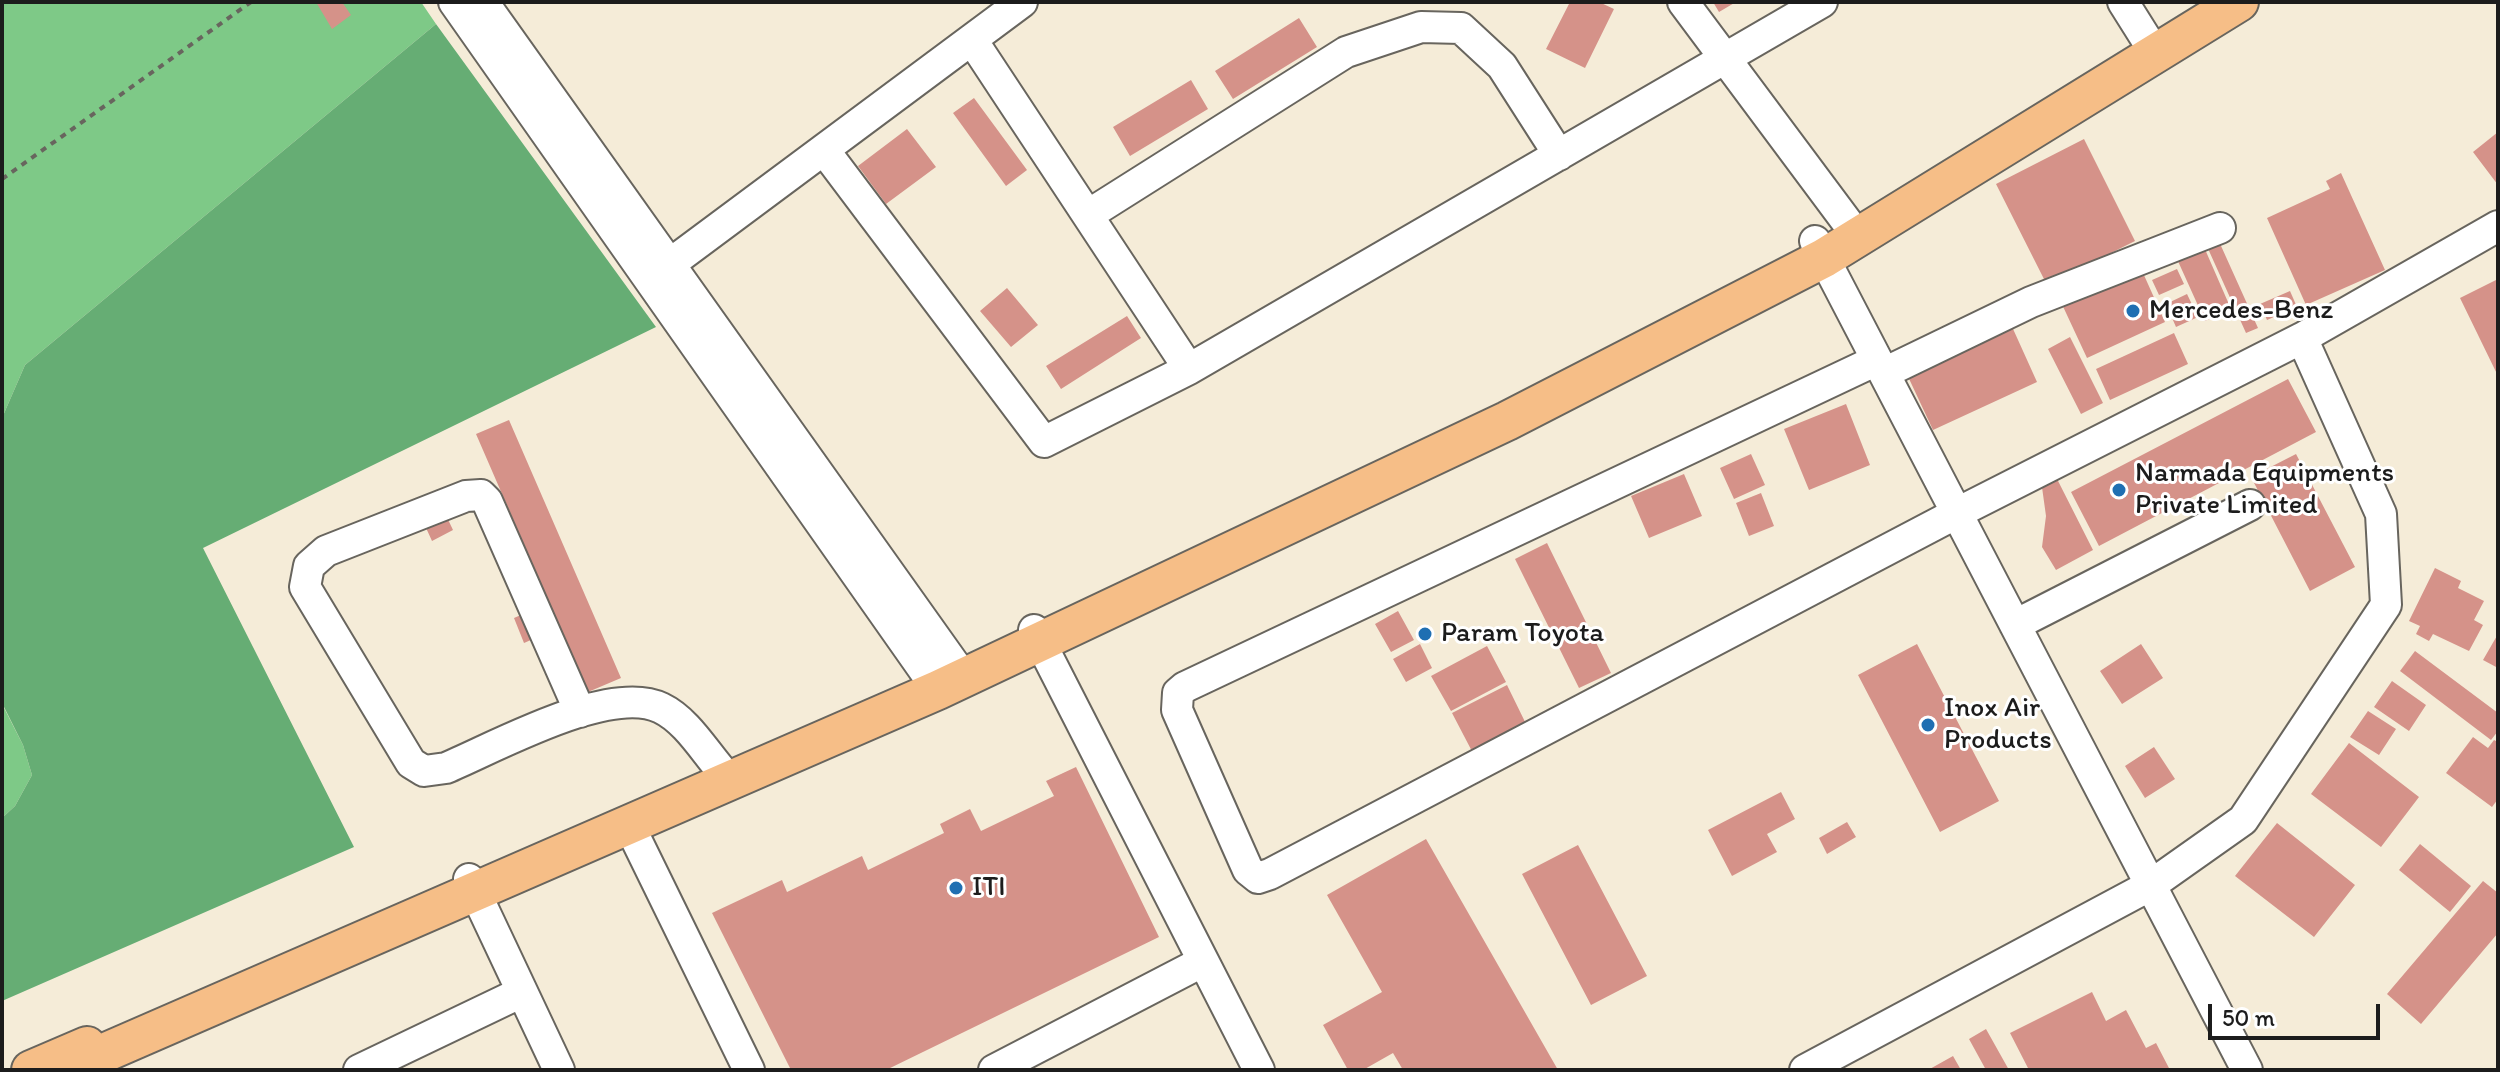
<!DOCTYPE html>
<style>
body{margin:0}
#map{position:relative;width:2500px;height:1072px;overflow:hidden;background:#f5ecd8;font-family:Itim,sans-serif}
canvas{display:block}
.frame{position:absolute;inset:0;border:4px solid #1c1c1c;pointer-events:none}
.scale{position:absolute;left:2208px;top:1004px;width:172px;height:36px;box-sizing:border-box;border:4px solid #1c1c1c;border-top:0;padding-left:10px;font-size:24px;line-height:28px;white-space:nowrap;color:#1c1c1c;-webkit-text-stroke:6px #fff;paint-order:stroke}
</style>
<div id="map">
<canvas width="2500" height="1072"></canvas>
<div class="frame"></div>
<div class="scale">50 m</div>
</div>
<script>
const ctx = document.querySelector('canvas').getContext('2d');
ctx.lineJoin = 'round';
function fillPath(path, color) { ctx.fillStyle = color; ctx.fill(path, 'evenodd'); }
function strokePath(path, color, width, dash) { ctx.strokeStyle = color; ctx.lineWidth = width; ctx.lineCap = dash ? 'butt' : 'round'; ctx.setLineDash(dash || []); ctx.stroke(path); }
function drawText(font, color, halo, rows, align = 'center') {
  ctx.font = font + ' Itim,sans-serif'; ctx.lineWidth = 6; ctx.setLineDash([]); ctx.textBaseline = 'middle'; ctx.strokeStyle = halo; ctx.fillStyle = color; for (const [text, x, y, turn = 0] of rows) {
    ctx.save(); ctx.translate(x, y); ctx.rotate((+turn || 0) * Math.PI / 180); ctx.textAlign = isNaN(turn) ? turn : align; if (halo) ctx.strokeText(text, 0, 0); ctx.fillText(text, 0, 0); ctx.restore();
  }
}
fillPath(new Path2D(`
 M2 2H421L436 24 25 365 2 418Z
 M2 704 23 745 32 775 15 806 2 818Z`), '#7ec987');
fillPath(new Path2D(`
 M436 24 656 327 203 548 354 847 2 1001V818L15 806 32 775 23 745 2 703V418L25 365Z`), '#66ad74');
fillPath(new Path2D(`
 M316 2H342L351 15 332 29Z
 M1570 2H1599L1614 9 1585 68 1546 49Z
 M1713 2H1736L1719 12Z
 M1299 18 1317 47 1233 99 1215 71Z
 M1191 80 1208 109 1130 156 1113 127Z
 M974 98 1027 170 1006 186 953 113Z
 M907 129 936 167 886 204 858 166Z
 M2498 132V185L2473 152Z
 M2084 139 2135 241 2047 285 1996 184Z
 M2341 173 2385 270 2306 305 2267 218 2330 189 2326 181Z
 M2217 237 2258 328 2246 333 2205 242Z
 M2204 247 2231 309 2205 321 2177 259Z
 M2139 264 2165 322 2087 358 2060 300Z
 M2177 269 2184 284 2159 295 2152 280Z
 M2498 279V376L2460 298Z
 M1007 288 1038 325 1011 347 980 311Z
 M2290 291 2297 307 2267 320 2260 304Z
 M2187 294 2198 317 2176 327 2166 304Z
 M1127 316 1141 338 1061 389 1046 366Z
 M2009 320 2037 382 1933 430 1904 368Z
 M2174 333 2188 364 2110 400 2096 369Z
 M2070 337 2103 403 2081 414 2048 349Z
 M2288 379 2316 432 2099 546 2071 492Z
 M1846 404 1870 465 1809 490 1784 429Z
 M509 420 621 678 588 692 476 434Z
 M1751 454 1765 485 1734 499 1720 468Z
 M2296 454 2355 567 2310 591 2251 477Z
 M2054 473 2093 550 2056 570 2042 547 2046 516 2041 480Z
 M1684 474 1702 516 1649 538 1631 496Z
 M1761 493 1774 526 1749 536 1736 503Z
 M443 509 453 530 432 541 422 519Z
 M1547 543 1611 673 1579 688 1515 559Z
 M2435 568 2461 581 2458 588 2484 601 2474 620 2483 625 2469 651 2433 634 2429 641 2416 634 2420 626 2409 621Z
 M530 611 540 636 524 643 514 618Z
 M1398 611 1414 640 1391 652 1375 624Z
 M2498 634V668L2483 660Z
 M1420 644 1432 668 1406 682 1393 659Z
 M1917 644 1999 801 1940 832 1858 675Z
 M2141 644 2163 678 2122 704 2100 671Z
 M1487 646 1506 682 1451 711 1431 676Z
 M2415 651 2498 713V731L2491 740 2400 671Z
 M2392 681 2426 705 2409 731 2374 707Z
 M1507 685 1529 730 1475 757 1452 713Z
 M2368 711 2396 729 2379 755 2350 737Z
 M2473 737 2488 748 2494 740 2498 742V799L2492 807 2446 773Z
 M2349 743 2419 797 2381 847 2311 794Z
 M2154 747 2175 779 2145 798 2125 766Z
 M1076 767 1159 937 886 1070H791L712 913 782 880 787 892 862 856 868 870 944 833 940 824 970 809 981 831 1054 796 1046 781Z
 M1781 792 1795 819 1767 834 1777 852 1732 876 1708 830Z
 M1847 822 1856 837 1827 854 1819 838Z
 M2277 823 2355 885 2314 937 2235 876Z
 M1426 839 1558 1070H1403L1393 1053 1363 1070H1348L1323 1025 1382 992 1327 895Z
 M2420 844 2471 886 2450 912 2399 870Z
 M1578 845 1647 976 1591 1005 1522 874Z
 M2483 881 2498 893V933L2421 1024 2387 994Z
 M2092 992 2106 1021 2126 1010 2146 1048 2156 1043 2170 1070H2029L2010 1033Z
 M1986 1029 2009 1070H1986L1969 1039Z
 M1953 1056 1961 1070H1928Z`), '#d59289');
const minor = new Path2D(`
 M454 2 938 690
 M483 2 964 678
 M1683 2 1847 222
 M2123 2 2145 37
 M972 40 1189 369
 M824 150 1044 442 1189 369 1822 2
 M1088 215 1346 52 1421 27 1461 28 1502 66 1559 155
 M1815 241 2247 1070
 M651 278 1022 2
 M1877 360 1185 687 1178 693 1177 710 1248 870 1258 878 1270 874 1957 513 2302 338 2498 226
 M1884 373 2031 302 2220 228
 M2015 625 2250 505
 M1034 630 1259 1070
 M580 712 487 501 481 495 466 496 326 551 309 566 305 587 411 763 424 771 446 768C496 747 610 683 661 708 686 720 703 749 721 770
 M630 827 749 1070
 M469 879 559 1070
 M359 1070 522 992
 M994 1070 1202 962
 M1805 1070 2151 885 2243 820 2386 605 2381 514 2302 338`);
const major = new Path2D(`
 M31 1070 87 1046
 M65 1070 938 690 1507 421 1824 258 2239 2`);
strokePath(minor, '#68655e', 34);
strokePath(major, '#68655e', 42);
strokePath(new Path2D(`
 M2 179 251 2`), '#68655e', 4, [6, 6]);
strokePath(minor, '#fff', 30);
strokePath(major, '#f6be87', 38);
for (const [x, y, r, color] of [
 [2133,311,8,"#1f6fb2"],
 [2119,490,8,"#1f6fb2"],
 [1425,634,8,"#1f6fb2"],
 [1928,725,8,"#1f6fb2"],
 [956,888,8,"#1f6fb2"]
]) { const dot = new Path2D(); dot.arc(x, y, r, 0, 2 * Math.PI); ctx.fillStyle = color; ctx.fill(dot); strokePath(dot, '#fff', 3); }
drawText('28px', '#1c1c1c', '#fff', [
 ["Mercedes-Benz",2149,311],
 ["Narmada Equipments",2135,474],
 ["Private Limited",2135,506],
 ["Param Toyota",1441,634],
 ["Inox Air",1944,709],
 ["Products",1944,741],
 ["ITI",972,888]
], 'left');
</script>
